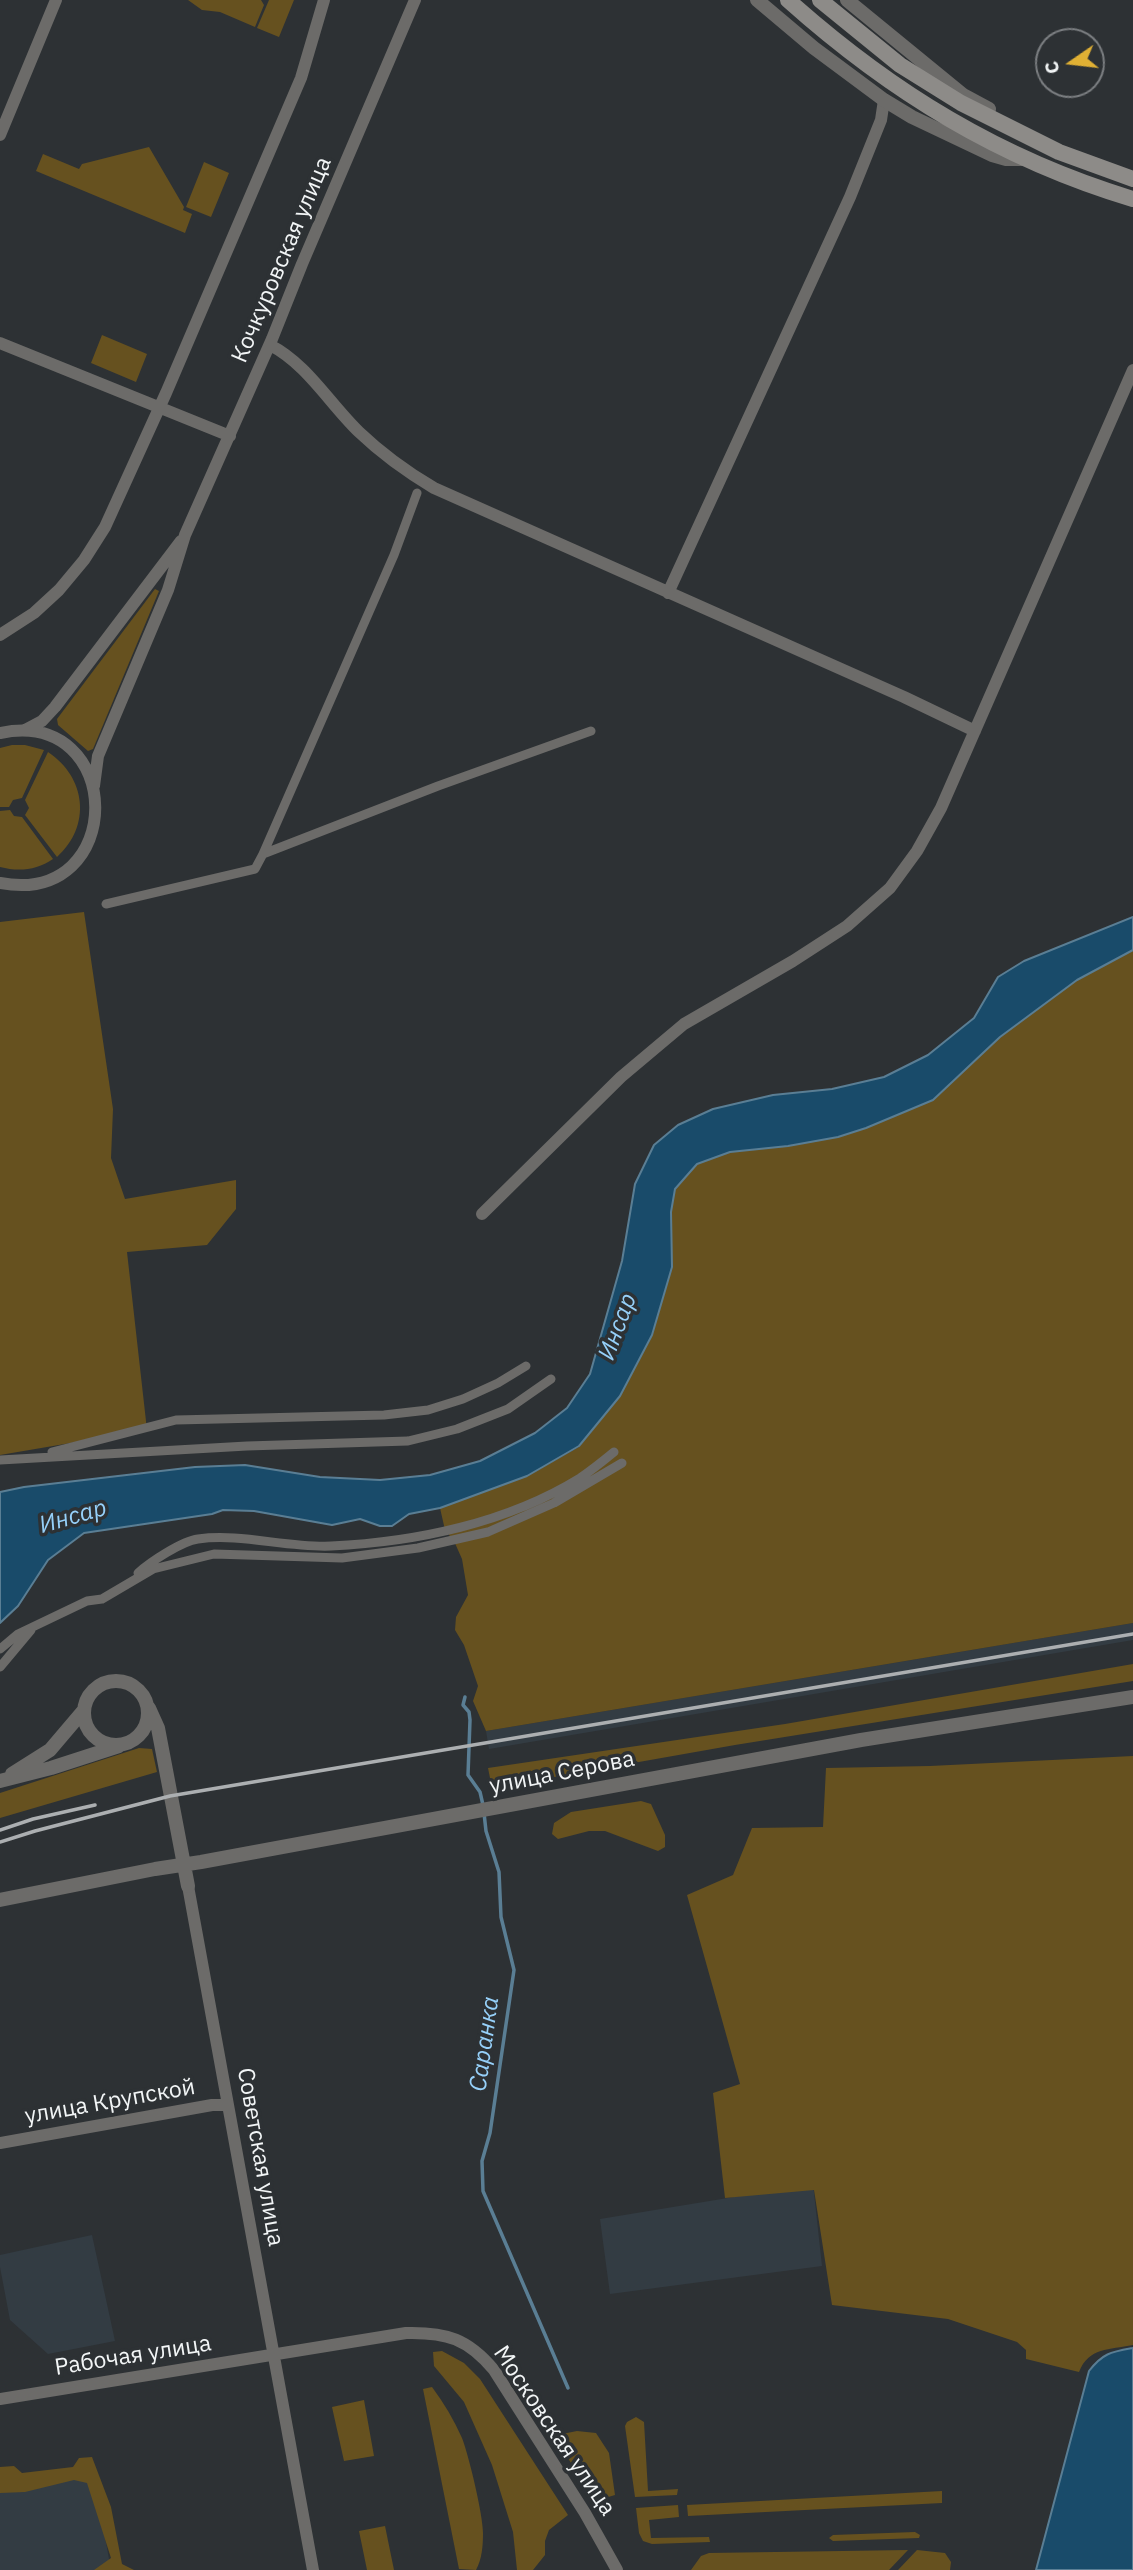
<!DOCTYPE html>
<meta charset="utf-8">
<style>
body{margin:0}
#map{position:relative;width:1133px;height:2570px;overflow:hidden;background:#2d3134;font-family:"IBM Plex Sans",sans-serif}
canvas{display:block}
.north{position:absolute;left:1035px;top:28px;width:70px;height:70px;box-sizing:border-box;background:#2d3134;border:2px solid #7c7f82;border-radius:50%;rotate:256deg;font-size:19px;font-weight:700;line-height:28px;text-align:center;color:#f2f5f6}
.north::after{content:'';display:block;margin:auto;width:24px;height:32px;background:#e0b034;clip-path:polygon(50% 0,100% 100%,50% 72%,0 100%)}
</style>
<div id="map">
<canvas width="1133" height="2570"></canvas>
<div class="north">С</div>
</div>
<script>
const ctx = document.querySelector('canvas').getContext('2d');
ctx.lineJoin = 'round';
function fillPath(path, color) { ctx.fillStyle = color; ctx.fill(path, 'evenodd'); }
function strokePath(path, color, width, dash) { ctx.strokeStyle = color; ctx.lineWidth = width; ctx.lineCap = dash ? 'butt' : 'round'; ctx.setLineDash(dash || []); ctx.stroke(path); }
function drawText(font, color, halo, rows, align = 'center') {
  ctx.font = font + ' "IBM Plex Sans",sans-serif'; ctx.lineWidth = 7; ctx.setLineDash([]); ctx.textBaseline = 'middle'; ctx.strokeStyle = halo; ctx.fillStyle = color; for (const [text, x, y, turn = 0] of rows) {
    ctx.save(); ctx.translate(x, y); ctx.rotate((+turn || 0) * Math.PI / 180); ctx.textAlign = isNaN(turn) ? turn : align; if (halo) ctx.strokeText(text, 0, 0); ctx.fillText(text, 0, 0); ctx.restore();
  }
}
fillPath(new Path2D(`
 M1133 1623V1640L489 1749 486 1731Z
 M813 2184 822 2266 610 2294 600 2219Z
 M92 2235 115 2341 48 2354 10 2320 0 2267V2255Z
 M93 2471 111 2570H0V2489Z`), '#333c43');
fillPath(new Path2D(`
 M188 0H261L264 5 255 27 220 12 202 10Z
 M269 0H294L279 37 257 28Z
 M149 147 184 207 183 210 192 214 185 233 36 171 43 154 79 169 82 164Z
 M204 162 229 173 211 217 186 207Z
 M102 335 147 354 136 382 91 363Z
 M155 589 159 591 93 749 88 751 58 725 57 719Z
 M12 745H25L44 750 22 798 13 800 9 807H0V748Z
 M48 752C86 777 92 826 57 857L25 815 29 808 25 800Z
 M10 810 14 816 22 817 53 859C37 870 19 872 0 867V811Z
 M84 912 113 1109 111 1158 125 1199 236 1180V1209L207 1245 127 1252 147 1430 0 1455V922Z
 M1133 950V1623L486 1731 473 1701 478 1686 464 1645 455 1630 456 1617 468 1595 462 1559 454 1541 445 1530 440 1508 527 1476 579 1447 620 1396 672 1267 671 1212 675 1189 697 1164 730 1152 788 1146 838 1137 866 1128 933 1100 1000 1037 1077 980Z
 M1133 1664V1681L735 1745 492 1788 488 1768 785 1724Z
 M139 1748 152 1749 157 1772 0 1818V1793Z
 M1133 1756V2345C1109 2350 1089 2347 1079 2372L1026 2359V2350L1017 2342 948 2319 832 2305 814 2190 725 2198 713 2093 740 2084 687 1895 733 1875 752 1828 823 1827 826 1768 930 1766Z
 M641 1801 651 1804 665 1835V1847L658 1851 605 1831H589L558 1839 552 1834 554 1823 571 1812Z
 M442 2351 464 2363 480 2379 568 2515 549 2530 545 2541V2555L533 2570H517L513 2532 492 2465 464 2402 434 2366 433 2352Z
 M432 2387C444 2403 454 2420 462 2438 469 2456 483 2515 483 2533 483 2546 482 2559 476 2570L459 2569 423 2389Z
 M364 2400 374 2456 344 2461 332 2407Z
 M636 2417 644 2422 648 2491 678 2489 677 2495 635 2497 625 2426 627 2422Z
 M577 2431 596 2433 609 2453 615 2495 595 2501 559 2444 562 2434Z
 M92 2457 111 2507 122 2564 134 2570H94L111 2558 87 2483 74 2480 25 2492 0 2493V2467L14 2466 22 2473 73 2467 79 2458Z
 M942 2491V2503L688 2516 687 2505Z
 M678 2505 679 2517 649 2520 651 2538 709 2537 710 2542 652 2544 643 2541 639 2533 636 2508Z
 M385 2526 394 2570H367L359 2531Z
 M915 2532 920 2535 919 2538 833 2541 829 2538 833 2535Z
 M908 2550 889 2570H691L701 2556 709 2553Z
 M917 2550 945 2553 951 2562 950 2570H898Z`), '#66511f');
const water = new Path2D(`
 M1133 917V950L1077 980 1000 1037 933 1100 866 1128 838 1137 788 1146 730 1152 697 1164 675 1189 671 1212 672 1267 652 1335 620 1396 579 1446 527 1476 440 1508 409 1514 392 1526H380L360 1519 332 1525 254 1511 223 1510 212 1514 84 1533 48 1560 18 1606 0 1623V1492L24 1487 195 1467 245 1465 320 1477 380 1480 430 1475 480 1461 535 1433 567 1408 590 1374 622 1261 635 1184 654 1145 678 1125 713 1109 773 1095 832 1089 884 1077 928 1055 974 1018 998 977 1024 961Z
 M1133 2348V2570H1036L1089 2371C1103 2353 1111 2352 1133 2348Z`);
fillPath(water, '#194b6a');
strokePath(water, '#5a7e94', 2);
strokePath(new Path2D(`
 M465 1697 463 1705 469 1712 470 1720 468 1775 480 1792 483 1805
 M484 1813 486 1831 499 1872 501 1917 514 1970 490 2133 482 2161 483 2191 568 2388`), '#5a7e94', 3.5);
strokePath(new Path2D(`
 M263 854 394 555 417 493
 M106 904 255 869 263 854 438 786 591 731
 M52 1452 176 1420 384 1415 428 1410 463 1399 498 1383 526 1366
 M0 1460 247 1446 408 1441 457 1429 508 1409 551 1379
 M138 1573C150 1562 182 1541 198 1539 241 1533 287 1548 331 1546 416 1542 507 1523 580 1478 592 1470 603 1461 614 1452
 M0 1649 18 1634 87 1601 102 1599 153 1569 214 1554 342 1558 418 1548 488 1532 554 1503 622 1463
 M0 1667 31 1630`), '#6c6b69', 9);
strokePath(new Path2D(`
 M0 135 56 0
 M0 343 230 436
 M270 345C307 364 329 403 359 432 382 454 407 472 434 488L904 697 975 731
 M668 593 850 197 881 120 884 100
 M0 635 34 613 59 590 84 560 105 527 166 393 301 78 324 0
 M25 730 42 721 55 707 181 541
 M0 733C126 707 128 907 0 883
 M94 786 98 756 168 590 185 535 272 339 302 264 415 0
 M482 1214 621 1077 684 1024 793 961 847 926 890 888 917 851 941 808 1133 370
 M188 1886 313 2570
 M0 2143 212 2105H227
 M0 2399 406 2333C447 2332 468 2339 494 2370L585 2513 617 2570`), '#6c6b69', 12);
strokePath(new Path2D(`
 M757 0 814 48 884 100 912 117 992 155 1006 159H1022
 M847 0 963 95 989 109
 M84 1713a32 32 0 1 1 64 0a32 32 0 1 1-64 0Z
 M149 1708 158 1728 188 1886
 M12 1774 50 1750 84 1710
 M0 1781 51 1768 119 1746
 M0 1900 155 1869 201 1862 861 1740 1133 1697`), '#6c6b69', 14);
strokePath(new Path2D(`
 M788 0C891 92 1000 159 1133 199
 M820 0 900 65 961 103 1059 152 1133 179`), '#8d8b88', 16);
strokePath(new Path2D(`
 M0 1830 33 1819 95 1805
 M0 1842 35 1831 170 1796 1133 1634`), '#acafb1', 3.5);
drawText('23px', '#f2f5f6', '#2d3134', [
 ["Кочкуровская улица",282,260,-67],
 ["улица Серова",562,1773,-11],
 ["улица Крупской",110,2102,-10],
 ["Советская улица",260,2157,80],
 ["Рабочая улица",133,2356,-9],
 ["Московская улица",554,2431,56]
]);
drawText('italic 24px', '#96d0f9', '#2d3134', [
 ["Инсар",618,1327,-70],
 ["Инсар",73,1517,-16],
 ["Саранка",485,2044,-82]
]);
</script>
